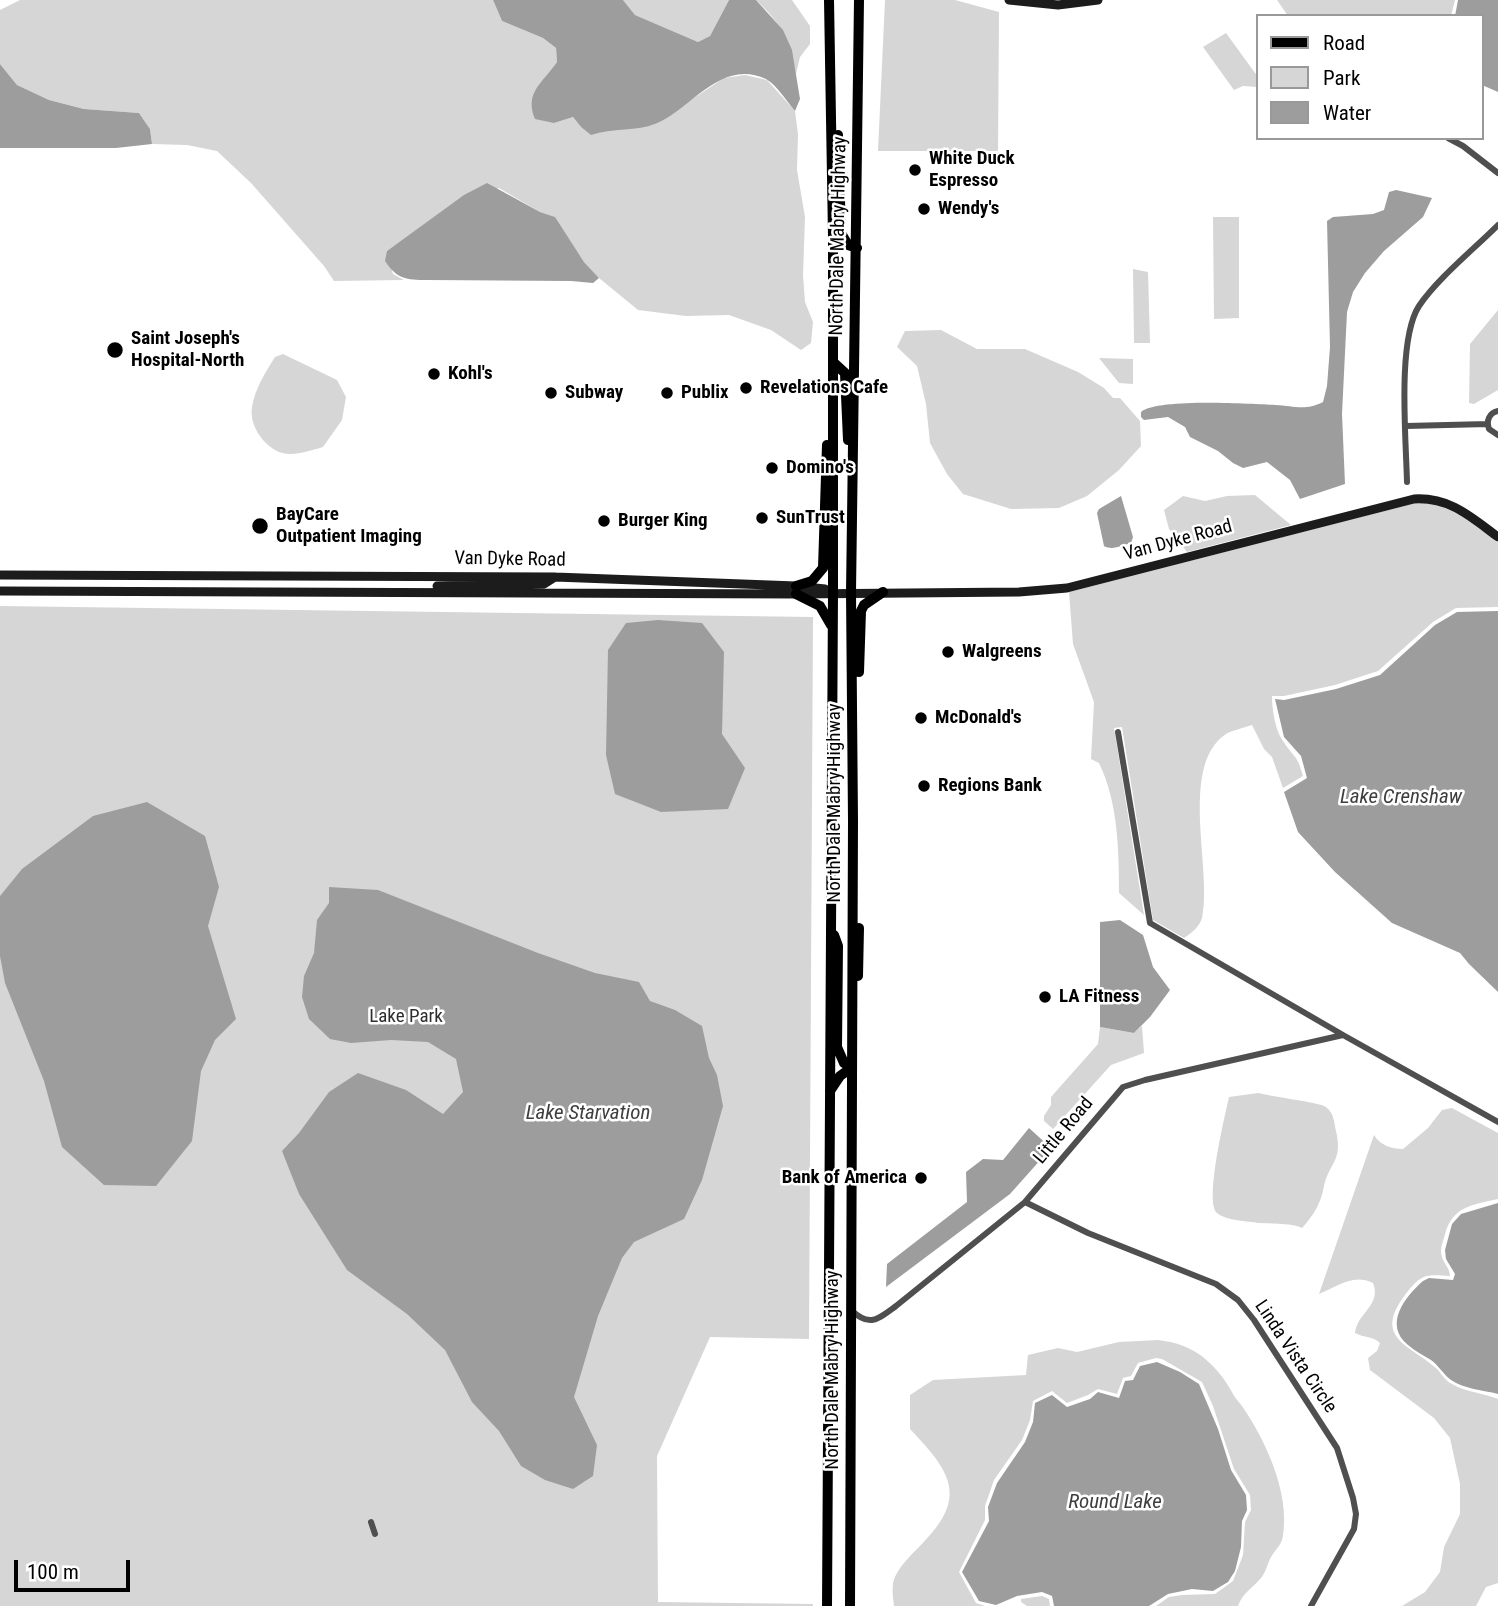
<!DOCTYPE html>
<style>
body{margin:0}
#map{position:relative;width:1498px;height:1606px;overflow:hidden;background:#fff;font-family:"Roboto Condensed",sans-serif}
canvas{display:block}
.legend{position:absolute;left:1256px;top:14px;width:228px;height:126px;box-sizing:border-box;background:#fff;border:2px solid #999;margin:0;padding:9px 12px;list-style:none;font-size:21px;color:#000}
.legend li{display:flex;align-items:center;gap:14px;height:35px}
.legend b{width:35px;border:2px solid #999}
.scale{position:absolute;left:14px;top:1560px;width:116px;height:32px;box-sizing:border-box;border:4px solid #000;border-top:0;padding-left:9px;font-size:21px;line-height:24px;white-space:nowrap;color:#000;-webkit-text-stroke:5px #fff;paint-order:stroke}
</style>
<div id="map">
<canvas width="1498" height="1606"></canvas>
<ul class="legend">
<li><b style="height:9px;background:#000"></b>Road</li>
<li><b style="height:19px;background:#d6d6d6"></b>Park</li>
<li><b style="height:19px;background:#9d9d9d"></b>Water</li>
</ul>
<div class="scale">100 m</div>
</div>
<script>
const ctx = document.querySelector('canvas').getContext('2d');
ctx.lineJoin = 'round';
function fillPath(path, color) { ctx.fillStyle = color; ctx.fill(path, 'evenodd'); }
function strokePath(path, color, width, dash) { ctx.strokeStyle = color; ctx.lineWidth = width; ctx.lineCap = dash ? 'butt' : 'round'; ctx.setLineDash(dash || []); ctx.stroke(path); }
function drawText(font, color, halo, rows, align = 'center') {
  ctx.font = font + ' "Roboto Condensed",sans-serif'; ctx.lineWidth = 5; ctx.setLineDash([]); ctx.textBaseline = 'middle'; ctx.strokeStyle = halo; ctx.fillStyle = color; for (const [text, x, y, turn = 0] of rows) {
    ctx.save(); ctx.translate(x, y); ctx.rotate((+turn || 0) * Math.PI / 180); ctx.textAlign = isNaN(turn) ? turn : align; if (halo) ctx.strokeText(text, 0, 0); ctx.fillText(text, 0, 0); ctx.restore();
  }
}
fillPath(new Path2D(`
 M20 0H493L502 21 543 38 556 48 557 62 549 74 554 123 573 117 581 127 591 134 608 129 653 125 724 78 745 75 767 80 795 111 798 134 797 170 805 217 803 275 805 302 813 322 811 343 801 350 771 330 729 315 686 316 638 310 599 278 584 262 554 217 540 212 499 188 434 219 387 251 393 274 404 280 334 281 324 266 251 183 217 151 187 145 152 144 150 129 139 113 84 109 49 100 17 85 0 64V10Z
 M623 0H729L710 36 698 42 635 15Z
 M756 0H792L810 26V44L800 57 796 74C790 41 781 23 756 0Z
 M885 0H955L999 12 998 151H878Z
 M1277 0H1455L1451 16H1288Z
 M1226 33 1258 77V87L1243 86 1234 90 1203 47Z
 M1213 217H1239V318L1214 319Z
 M1133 269 1148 272 1150 343H1134Z
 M1498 310V390L1474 404 1469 403 1470 344Z
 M941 330 977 349H1025L1078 372 1104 388 1113 398H1120L1140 421 1141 446 1119 470 1087 496 1059 508 1011 509 963 494 947 474 930 443 926 404 917 366 897 347 905 331Z
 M283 354 337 380 346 397 342 420 323 447C309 451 292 457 279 452 263 445 249 425 252 407 255 389 265 373 275 357Z
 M1099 358 1133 359V384L1119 383Z
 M1255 495 1291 525 1187 552 1169 529 1164 510 1183 496 1205 501 1227 496Z
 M1415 503C1449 502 1472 523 1498 543V607L1456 608 1433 622 1378 671 1335 685 1284 696H1272C1272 709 1275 730 1283 741 1294 758 1297 754 1303 776L1283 788 1272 757 1264 749 1252 725C1244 728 1233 730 1226 734 1178 766 1213 871 1202 918 1199 927 1192 933 1184 938L1153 920 1122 727 1114 728 1144 915 1119 893C1119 850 1118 802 1099 763L1091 759 1094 702 1073 644 1069 592Z
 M0 606 813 617 809 1339 710 1337 657 1456 658 1602 813 1604V1606H0Z
 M1142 1026 1144 1053 1111 1065 1053 1129 1044 1121V1116L1051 1105V1097L1098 1044 1100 1027 1134 1033Z
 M1258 1093C1269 1096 1322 1103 1326 1107 1334 1113 1334 1122 1336 1131 1343 1161 1330 1161 1324 1186 1321 1203 1314 1215 1302 1228 1294 1223 1270 1224 1259 1223 1248 1221 1227 1221 1217 1213 1204 1202 1225 1115 1229 1097Z
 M1452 1108 1498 1133V1199C1472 1205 1453 1206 1445 1234 1444 1239 1441 1245 1441 1251 1441 1262 1450 1267 1450 1276 1425 1274 1421 1274 1405 1295 1372 1339 1411 1345 1437 1369 1442 1374 1445 1381 1452 1384 1466 1392 1483 1393 1498 1399V1583L1486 1587 1476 1606H1402L1425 1592 1440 1572 1444 1547 1460 1514V1484L1450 1438 1434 1418 1370 1370 1368 1358 1377 1351 1380 1343C1373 1336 1364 1338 1355 1333 1357 1313 1382 1305 1373 1283 1353 1273 1337 1287 1319 1294L1374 1135C1380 1145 1391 1149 1403 1149L1428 1128 1442 1110Z
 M1158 1340C1175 1342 1190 1347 1203 1357 1216 1368 1225 1379 1233 1394 1235 1398 1239 1402 1242 1406 1266 1441 1290 1493 1283 1536 1281 1547 1274 1550 1270 1559 1267 1565 1266 1572 1261 1578 1252 1589 1243 1592 1238 1606H1156L1169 1597 1182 1595 1215 1594 1233 1581 1243 1555 1245 1522 1251 1510 1250 1495 1234 1469 1213 1406 1202 1382 1162 1359 1156 1358 1138 1363 1131 1376 1123 1378 1117 1394 1098 1389 1088 1395 1067 1403 1052 1391 1033 1401 1030 1420 1022 1440 994 1480 985 1506V1520L959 1572 976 1603 985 1606H894C893 1599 892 1591 893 1584 895 1571 909 1557 918 1548 968 1499 954 1475 910 1429V1395L933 1380 1026 1375 1028 1355 1058 1348 1077 1352 1119 1342Z
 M1042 1596 1049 1599 1050 1606H1027L1021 1602V1599Z`), '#d6d6d6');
fillPath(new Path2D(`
 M493 0H623L635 15 698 42 710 36 729 0H756L783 30 792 50 800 99 795 111C787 102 777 85 766 79 720 58 691 110 655 124 638 131 612 128 591 135L581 127 573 117 554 123 535 119C524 92 543 83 557 62L556 48 543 38 502 21Z
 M1458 0H1498V92L1482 85V16H1455Z
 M0 64 17 85 49 100 84 109 139 113 150 129 152 144 116 148H0Z
 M487 183 540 212 555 217 584 262 599 278 593 283 571 281 427 280C406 280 397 279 385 261L387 251 464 195Z
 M1396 190 1432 198 1423 217 1384 251 1365 273 1353 292 1347 312 1342 414 1345 484 1300 499 1290 480 1267 462 1243 468 1233 463 1218 451 1190 437 1185 427 1168 417 1144 420 1141 417V412C1158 398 1250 404 1275 405 1295 406 1305 411 1323 402L1327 386 1330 347 1327 221 1333 217 1373 214 1384 210 1389 192Z
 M1121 496 1133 537 1131 543C1122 545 1113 551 1104 546L1097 513 1099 509Z
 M1498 611V992L1469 964 1460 953 1392 923 1335 872 1298 832 1284 792 1307 778 1301 756 1284 737 1275 699 1284 700 1336 689 1380 675 1435 625 1457 612Z
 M658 620 702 623 724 652 722 734 745 768 728 809 661 812 615 794 606 755 608 650 626 623Z
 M147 802 205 836 219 887 208 926 236 1019 215 1040 201 1071 192 1141 156 1186 104 1185 62 1147 44 1081 5 983 0 956V896L22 869 93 816Z
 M329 887 378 890 538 953 595 973 639 982 650 1001 675 1010 702 1026 709 1058 717 1075 723 1106 702 1180 684 1219 634 1242 622 1258 598 1316 574 1397 597 1445 593 1476 573 1489 545 1480 521 1466 499 1431 472 1402 445 1350 407 1314 347 1270 299 1194 282 1151 299 1133 329 1092 358 1073 406 1090 443 1114 463 1092 456 1059 428 1042 391 1040 351 1043 330 1039 309 1019 302 997 304 976 314 953 317 920 329 903Z
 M1120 920 1143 935 1153 967 1170 990 1150 1017 1134 1033 1100 1027V922Z
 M1029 1128 1051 1148 1010 1194 886 1287 887 1264 967 1202 966 1172 983 1159 1003 1160Z
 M1498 1203V1394C1483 1390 1464 1389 1451 1380 1443 1374 1439 1366 1431 1360 1423 1355 1415 1351 1408 1345 1383 1324 1405 1297 1423 1281L1429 1278 1453 1280 1455 1274 1446 1259 1445 1250 1452 1224 1461 1214Z
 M1157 1362 1180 1372 1199 1384 1218 1429 1231 1470 1246 1495 1247 1510 1242 1521 1241 1547 1235 1571 1228 1582 1213 1591 1192 1589 1168 1594 1149 1606H1054L1052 1596 1042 1592 1017 1596 996 1605 979 1601 962 1572 989 1521 988 1507 997 1483 1025 1442 1033 1422 1035 1403 1052 1395 1067 1407 1090 1399 1098 1392 1119 1398 1125 1381 1133 1380 1140 1366Z`), '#9d9d9d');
strokePath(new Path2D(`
 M1448 138 1463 146 1498 173
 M1498 411C1489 413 1486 421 1489 429L1498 435
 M1406 426 1488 424
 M1407 482C1406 438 1397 340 1419 306 1437 279 1474 249 1498 225
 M1118 732 1150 923 1343 1035
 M1025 1202 1088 1233 1216 1284 1238 1300 1254 1320 1337 1448 1353 1498 1356 1514 1354 1529 1311 1606
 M851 1310C870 1328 878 1319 896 1306L1025 1202 1123 1087 1145 1080 1343 1035 1498 1122
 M371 1522 375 1534`), '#4f4f4f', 6);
strokePath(new Path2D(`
 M1009 0 1058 5 1098 0
 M0 575 555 577 796 586 825 589
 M437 586 544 584 555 577
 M0 591 796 594 1019 592 1067 588 1414 499C1450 497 1471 517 1498 537`), '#1c1c1c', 9);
strokePath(new Path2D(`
 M838 135 841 233 848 245 857 248
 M833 362 845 373 848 440
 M796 586 812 581 823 568 827 445
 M796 594 820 606 831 625
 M859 672 861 611 864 605 883 592
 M834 935 838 946 837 1047 844 1063 851 1068
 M858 976 859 928
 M830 1091 840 1076 851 1068
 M827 1606 833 594V237L829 0
 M850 1606 853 821 851 592 859 0`), '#000', 10);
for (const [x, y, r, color] of [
 [915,170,7,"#000"],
 [924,209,7,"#000"],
 [115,350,9,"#000"],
 [434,374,7,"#000"],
 [746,388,7,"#000"],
 [551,393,7,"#000"],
 [667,393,7,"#000"],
 [772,468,7,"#000"],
 [762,518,7,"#000"],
 [604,521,7,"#000"],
 [260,526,9,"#000"],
 [948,652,7,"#000"],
 [921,718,7,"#000"],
 [924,786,7,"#000"],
 [1045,997,7,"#000"],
 [921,1178,7,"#000"]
]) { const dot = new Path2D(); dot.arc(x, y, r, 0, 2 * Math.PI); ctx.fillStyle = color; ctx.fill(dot); strokePath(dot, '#fff', 2.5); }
drawText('bold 19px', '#000', '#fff', [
 ["White Duck",929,159],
 ["Espresso",929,181],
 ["Wendy's",938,209],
 ["Saint Joseph's",131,339],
 ["Hospital-North",131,361],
 ["Kohl's",448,374],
 ["Revelations Cafe",760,388],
 ["Subway",565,393],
 ["Publix",681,393],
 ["Domino's",786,468],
 ["BayCare",276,515],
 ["Outpatient Imaging",276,537],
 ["SunTrust",776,518],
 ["Burger King",618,521],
 ["Walgreens",962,652],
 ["McDonald's",935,718],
 ["Regions Bank",938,786],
 ["LA Fitness",1059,997],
 ["Bank of America",907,1178,"right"]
], 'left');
drawText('19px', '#000', '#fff', [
 ["North Dale Mabry Highway",839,236,-89],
 ["Van Dyke Road",1178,541,-15],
 ["Van Dyke Road",510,560,1],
 ["North Dale Mabry Highway",835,803,-90],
 ["Little Road",1064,1131,-50],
 ["Linda Vista Circle",1295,1357,56],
 ["North Dale Mabry Highway",833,1370,-90]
]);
drawText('19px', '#2d2d2d', '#fff', [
 ["Lake Park",406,1017]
]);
drawText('italic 21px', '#3e3e3e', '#fff', [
 ["Lake Crenshaw",1401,798],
 ["Lake Starvation",588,1114],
 ["Round Lake",1115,1503]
]);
</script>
